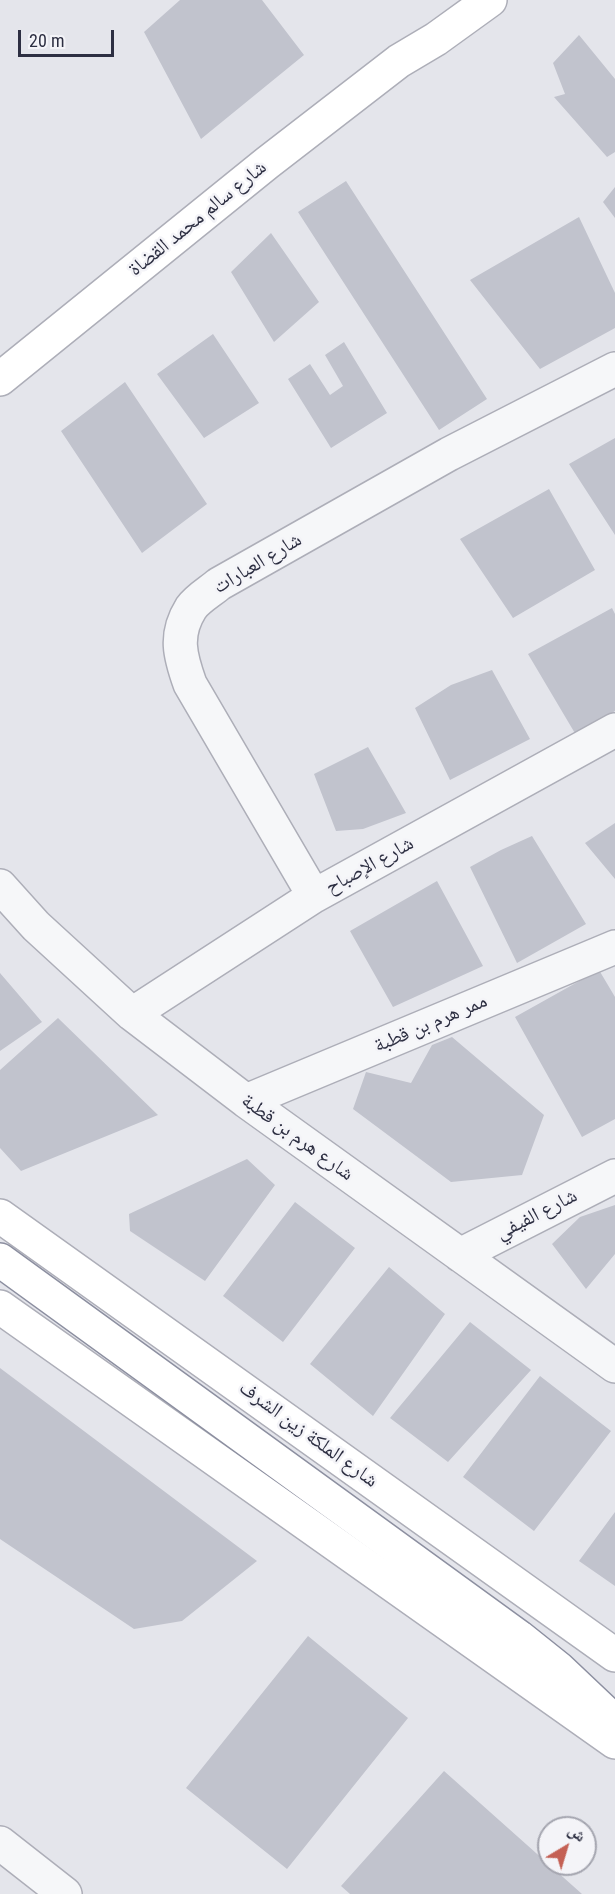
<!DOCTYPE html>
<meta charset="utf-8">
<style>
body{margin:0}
#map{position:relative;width:615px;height:1894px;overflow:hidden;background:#e4e5eb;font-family:"Roboto Condensed","Noto Naskh Arabic",sans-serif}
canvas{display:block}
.north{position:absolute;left:537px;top:1816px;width:60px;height:60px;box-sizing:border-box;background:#f4f4f8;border:2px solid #a4a5af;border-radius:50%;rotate:38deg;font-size:16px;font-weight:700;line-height:24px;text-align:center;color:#2d2f42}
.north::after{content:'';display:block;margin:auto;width:21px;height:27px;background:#c46054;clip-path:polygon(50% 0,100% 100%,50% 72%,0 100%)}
.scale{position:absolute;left:18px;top:30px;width:96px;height:27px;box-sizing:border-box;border:3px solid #2d2f42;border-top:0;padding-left:8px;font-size:18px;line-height:21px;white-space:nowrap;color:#2d2f42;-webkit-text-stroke:4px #f4f4f8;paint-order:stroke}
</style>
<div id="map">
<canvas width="615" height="1894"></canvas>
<div class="north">ش</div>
<div class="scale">20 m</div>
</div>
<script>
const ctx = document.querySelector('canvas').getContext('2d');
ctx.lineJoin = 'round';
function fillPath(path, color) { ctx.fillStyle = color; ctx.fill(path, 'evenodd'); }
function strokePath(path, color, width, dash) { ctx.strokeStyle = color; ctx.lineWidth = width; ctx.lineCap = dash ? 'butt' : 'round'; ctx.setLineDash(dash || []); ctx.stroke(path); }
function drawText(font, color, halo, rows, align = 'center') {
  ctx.font = font + ' "Roboto Condensed","Noto Naskh Arabic",sans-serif'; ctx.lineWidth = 5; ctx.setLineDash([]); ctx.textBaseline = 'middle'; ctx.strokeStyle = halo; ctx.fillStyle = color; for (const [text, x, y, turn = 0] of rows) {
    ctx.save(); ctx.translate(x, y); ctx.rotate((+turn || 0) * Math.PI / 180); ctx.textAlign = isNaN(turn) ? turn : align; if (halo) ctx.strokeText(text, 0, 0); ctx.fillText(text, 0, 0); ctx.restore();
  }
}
fillPath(new Path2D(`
 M180 0H262L304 55 201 139 144 32Z
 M579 35 615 79V152L607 157 554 97 565 94 553 63Z
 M346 181 487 399 439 430 298 212Z
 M615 187V218L603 202Z
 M579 217 615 293V328L540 369 470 280Z
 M271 233 319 302 274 342 231 272Z
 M213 334 259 403 204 438 157 374Z
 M344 342 387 413 331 448 288 379 310 364 330 395 343 386 325 355Z
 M125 382 207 504 142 553 61 431Z
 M615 438V535L569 464Z
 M549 489 595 570 513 618 460 539Z
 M612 608 615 614V711L576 735 528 654Z
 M492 670 530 739 450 780 415 708 451 685Z
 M368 747 406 813 363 829 336 831 314 774Z
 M615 823V879L585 843Z
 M532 836 586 924 517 963 470 867 501 850Z
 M437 881 483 966 393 1007 350 931Z
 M599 970 615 997V1119L582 1137 515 1017Z
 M0 973 42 1022 0 1051Z
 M58 1018 158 1115 21 1171 0 1148V1070Z
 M452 1037 544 1115 522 1175 451 1182 353 1109 366 1072 411 1083 432 1045Z
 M247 1159 275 1185 205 1281 130 1231 129 1214Z
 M295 1202 355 1248 283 1342 223 1296Z
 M615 1205V1254L586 1289 552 1244 580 1217Z
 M389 1267 445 1314 373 1416 310 1364Z
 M470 1322 531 1370 448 1462 390 1418Z
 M0 1368 257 1561 182 1621 134 1629 0 1539Z
 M540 1376 611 1431 534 1531 463 1477Z
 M615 1512V1586L579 1561Z
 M308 1636 408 1718 287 1869 186 1788Z
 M444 1771 582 1894H350L341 1886Z`), '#c1c3cd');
const street = new Path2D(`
 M0 886 36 926 132 1014 246 1101 615 1366
 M314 896 190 684C180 656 174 635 191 608 197 599 211 591 219 584L449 454 615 369
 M132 1014 314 896 615 730
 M246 1101 615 947
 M460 1255 615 1176
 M0 1843 65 1894`);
const secondary = new Path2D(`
 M0 379 267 163 399 61 436 39 490 0
 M0 1216 615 1655
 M0 1307 615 1742`);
const highway = new Path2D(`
 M0 1260 519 1637 559 1669 615 1722`);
strokePath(street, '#adaeb8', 36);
strokePath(secondary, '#adaeb8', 36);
strokePath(highway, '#8c8fa0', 36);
strokePath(street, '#f6f7f9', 33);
strokePath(secondary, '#fff', 33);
strokePath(highway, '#fff', 33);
drawText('20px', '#2d2f42', '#f4f4f8', [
 ["شارع سالم محمد القضاة",198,219,-39],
 ["شارع العبارات",258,564,-31],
 ["شارع الإصباح",370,866,-29],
 ["ممر هرم بن قطبة",431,1024,-23],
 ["شارع هرم بن قطبة",297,1138,36],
 ["شارع الفيفي",537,1215,-27],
 ["شارع الملكة زين الشرف",308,1435,36]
]);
</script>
